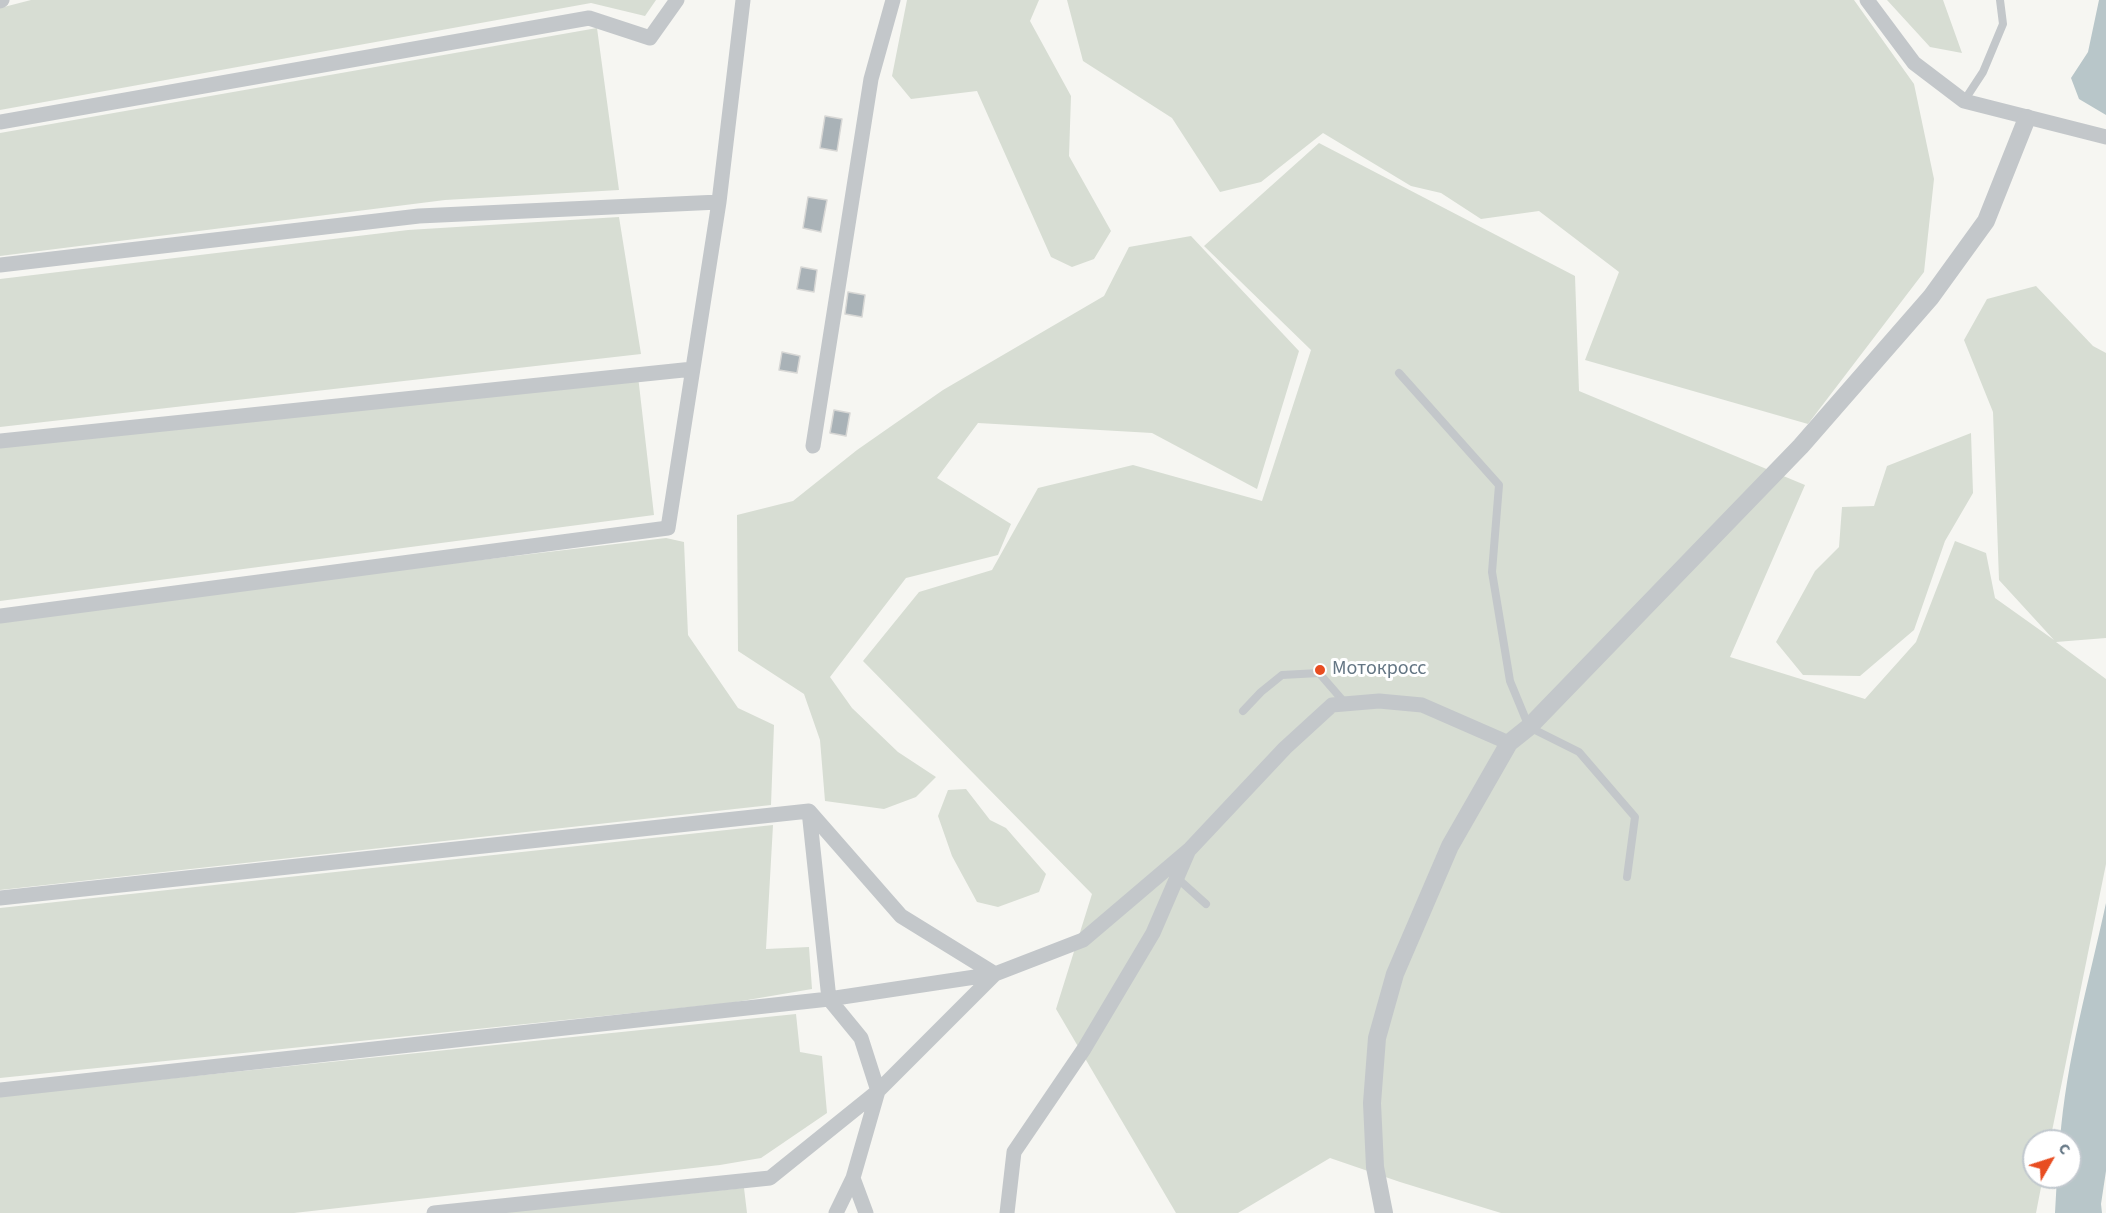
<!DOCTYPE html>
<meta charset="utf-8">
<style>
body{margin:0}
#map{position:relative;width:2106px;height:1213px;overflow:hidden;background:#f6f6f2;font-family:"Source Sans 3",sans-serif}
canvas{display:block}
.north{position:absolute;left:2022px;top:1129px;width:60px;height:60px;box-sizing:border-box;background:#fff;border:2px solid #c1c8ce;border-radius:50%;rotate:51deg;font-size:16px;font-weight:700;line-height:24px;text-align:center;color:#647684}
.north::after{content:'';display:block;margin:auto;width:21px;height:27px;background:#e84d21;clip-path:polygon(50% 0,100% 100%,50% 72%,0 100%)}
</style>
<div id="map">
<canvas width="2106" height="1213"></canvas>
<div class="north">С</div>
</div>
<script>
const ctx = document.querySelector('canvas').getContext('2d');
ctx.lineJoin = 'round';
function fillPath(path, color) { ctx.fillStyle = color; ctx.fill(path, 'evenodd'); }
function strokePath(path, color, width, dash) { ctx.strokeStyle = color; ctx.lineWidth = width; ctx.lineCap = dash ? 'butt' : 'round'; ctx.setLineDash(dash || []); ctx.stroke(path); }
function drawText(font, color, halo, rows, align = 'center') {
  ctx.font = font + ' "Source Sans 3",sans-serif'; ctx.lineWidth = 6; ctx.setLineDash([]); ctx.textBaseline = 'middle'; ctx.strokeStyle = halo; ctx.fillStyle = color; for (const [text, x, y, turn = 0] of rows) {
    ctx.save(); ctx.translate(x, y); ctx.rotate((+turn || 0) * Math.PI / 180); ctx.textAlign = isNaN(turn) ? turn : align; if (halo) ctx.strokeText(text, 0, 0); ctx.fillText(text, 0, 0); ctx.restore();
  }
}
fillPath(new Path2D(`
 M31 0H656L645 16 591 3 0 110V8Z
 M907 0H1039L1030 21 1071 96 1069 156 1111 231 1094 259 1072 267 1051 257 977 91 911 99 892 76Z
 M1067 0H1854L1914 84 1934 179 1924 272 1808 424 1585 360 1619 272 1539 211 1481 219 1441 193 1411 186 1323 133 1261 182 1220 192 1172 118 1083 61Z
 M1887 0H1943L1962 53 1930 47Z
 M597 28 619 190 445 200 0 256V133Z
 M1319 143 1575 276 1579 391 1805 485 1730 657 1865 699 1916 642 1955 541 1986 553 1995 598 2054 640 1999 580 1993 412 1964 340 1987 299 2036 286 2093 346 2106 353V638L2056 642 2106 679V864L2050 1141H2034V1177H2043L2036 1213H1501L1400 1182 1330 1158 1238 1213H1176L1056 1009 1092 894 863 661 919 592 992 570 1038 488 1133 465 1262 501 1311 350 1204 246Z
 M619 217 641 354 0 427V279L408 230Z
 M1191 236 1299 351 1257 489 1152 433 978 423 937 478 1011 524 998 555 906 578 830 677 852 708 898 752 936 777 916 797 884 809 825 801 820 740 804 694 738 651 737 515 793 501 857 450 943 390 1104 296 1129 247Z
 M638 376 654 515 0 601V445Z
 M1971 433 1973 493 1945 541 1914 630 1860 676 1803 675 1776 642 1815 571 1839 547 1842 507 1874 506 1887 466Z
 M666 538 684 542 688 635 738 708 774 725 771 805 0 890V617Z
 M966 789 990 820 1006 828 1046 874 1039 892 998 907 977 902 952 856 938 816 948 790Z
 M773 825 766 949 809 947 812 989 730 1003 0 1078V908Z
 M796 1014 800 1052 822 1056 827 1113 761 1158 720 1165 294 1213H0V1096Z
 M744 1188 747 1213H496Z`), '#d7ddd3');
fillPath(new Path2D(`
 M2099 0H2106V115L2079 99 2071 78 2088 52Z
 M2106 903V1171L2101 1204 2102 1213H2055L2057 1177H2070V1141H2060C2066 1060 2089 982 2106 903Z`), '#b8c6c9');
const building = new Path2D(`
 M825 116 842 119 837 151 820 148Z
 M808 197 827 200 821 232 803 228Z
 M801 267 817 270 814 292 797 289Z
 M848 292 865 295 862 317 845 314Z
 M782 352 800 356 797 373 779 370Z
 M834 410 850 413 846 436 830 433Z`);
fillPath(building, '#a9b2b7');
strokePath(building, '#d7d7d5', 1.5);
strokePath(new Path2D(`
 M1964 101 1983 72 2003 24 2000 0
 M1399 373 1499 485 1492 572 1510 681 1529 727 1579 752 1635 817 1627 877
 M1243 711 1261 692 1282 675 1319 673 1345 703
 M1177 878 1206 904`), '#c3c7ca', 8);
strokePath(new Path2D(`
 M1867 0 1914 63 1964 101 2106 137
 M0 1 2 0
 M0 122 589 18 650 38 677 0
 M0 265 419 216 719 202
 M0 441 693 369
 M813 446 871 79 893 0
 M0 616 668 528 719 202 743 0
 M809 811 829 999 861 1038 878 1091 853 1178 836 1213
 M0 898 809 811 901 916 995 974 878 1091 770 1178 434 1213
 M0 1090 829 999 995 974 1083 940 1190 849 1285 748 1332 705 1379 701 1422 705 1509 743
 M853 1178 866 1213
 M1007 1213 1014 1152 1084 1049 1153 933 1188 852`), '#c3c7ca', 15);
strokePath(new Path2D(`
 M1384 1213 1375 1167 1372 1103 1377 1038 1395 974 1450 846 1509 743 1529 727 1801 446 1931 297 1986 221 2027 118`), '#c3c7ca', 18);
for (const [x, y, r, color] of [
 [1320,670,6,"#e84d21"]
]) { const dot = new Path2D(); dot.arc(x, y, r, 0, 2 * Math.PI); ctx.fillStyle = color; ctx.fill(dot); strokePath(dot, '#fff', 2); }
drawText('20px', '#647684', '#fff', [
 ["Мотокросс",1332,670]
], 'left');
</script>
